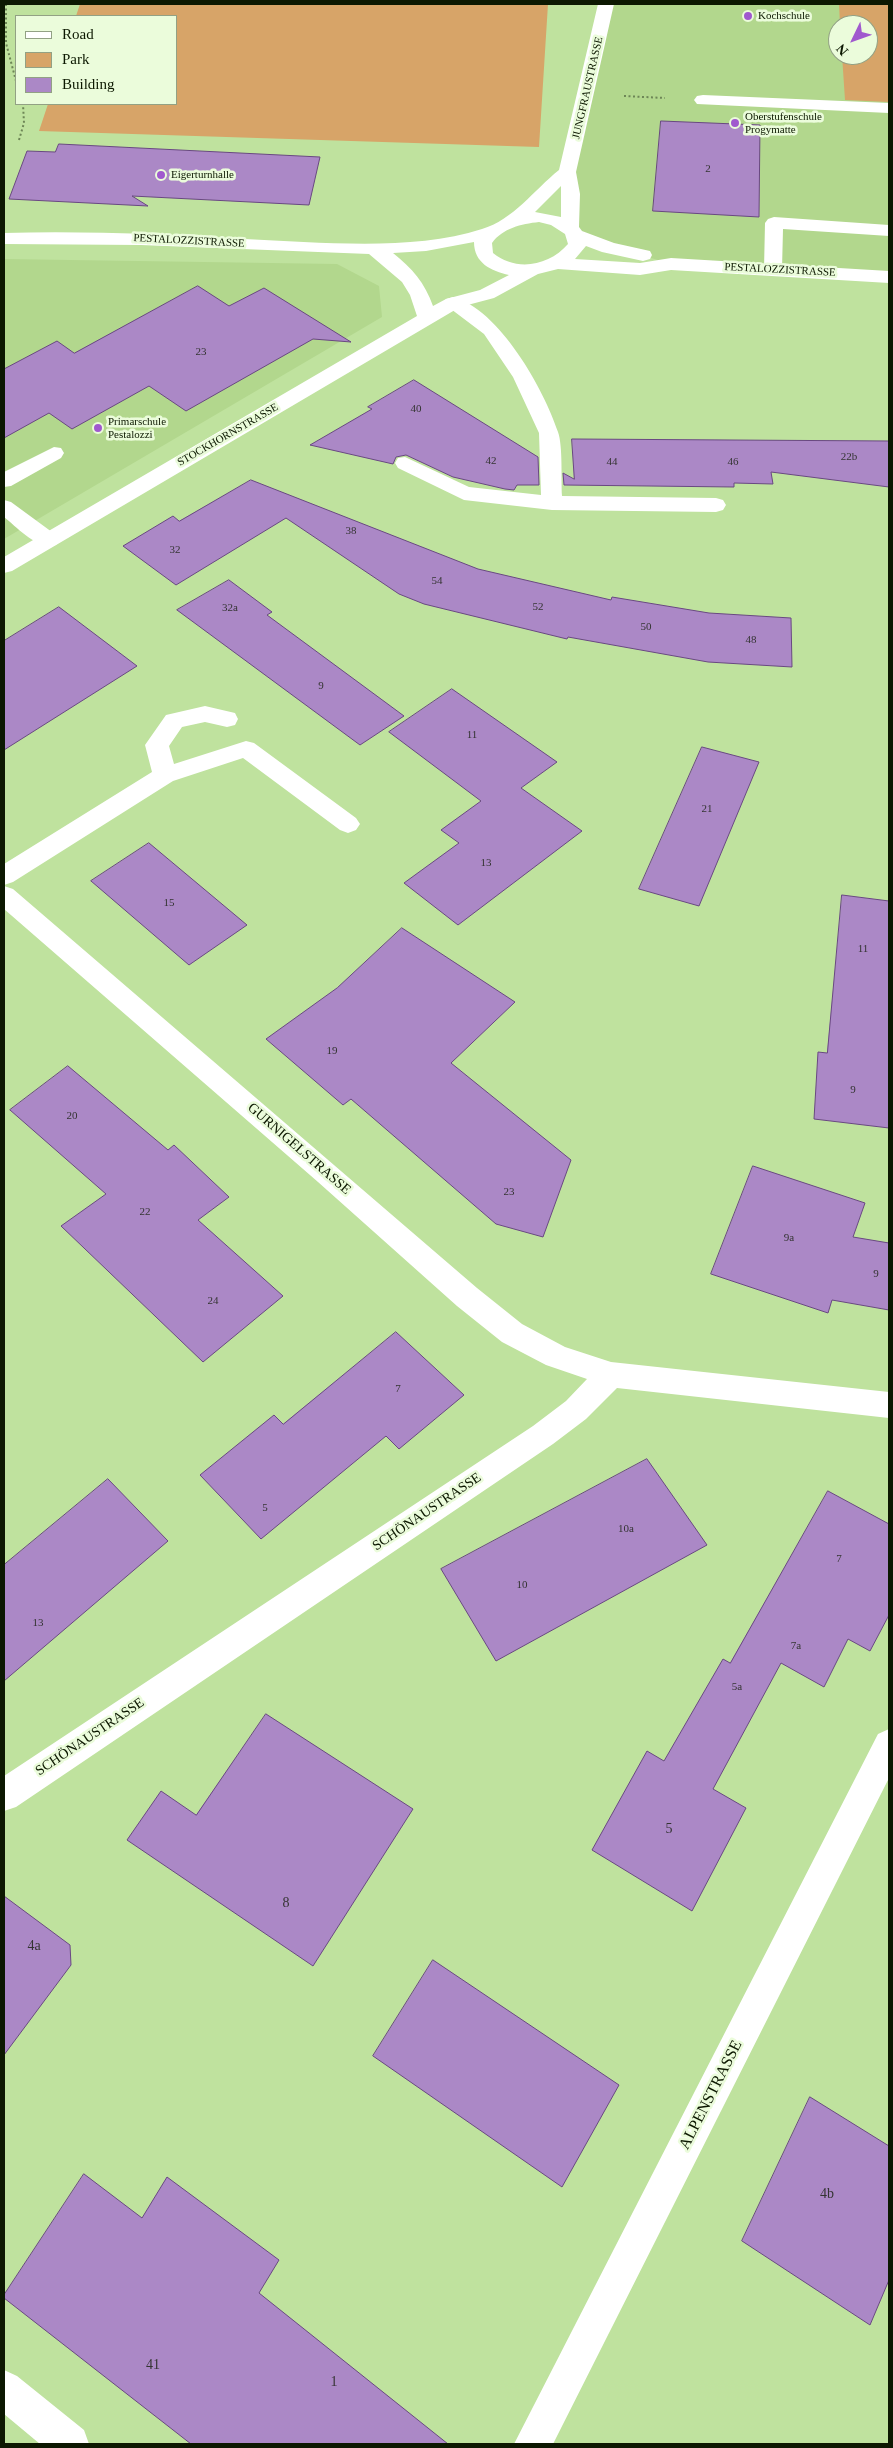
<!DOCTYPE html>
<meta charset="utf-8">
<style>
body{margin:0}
#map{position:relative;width:893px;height:2448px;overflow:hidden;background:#bfe29e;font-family:Georgia,serif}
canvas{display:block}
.frame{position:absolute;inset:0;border:5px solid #0c1801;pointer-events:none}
.legend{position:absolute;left:15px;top:15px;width:162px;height:90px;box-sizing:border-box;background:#ebfcdb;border:1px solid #92a184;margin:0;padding:6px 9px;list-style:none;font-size:15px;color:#0c1801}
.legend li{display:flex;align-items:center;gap:10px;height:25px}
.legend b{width:25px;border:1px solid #92a184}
.north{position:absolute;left:828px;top:15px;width:50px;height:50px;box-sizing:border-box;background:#ebfcdb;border:1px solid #92a184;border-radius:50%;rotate:228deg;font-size:14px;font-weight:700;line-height:20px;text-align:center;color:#0c1801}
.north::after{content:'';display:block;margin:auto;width:18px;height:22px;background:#a059ce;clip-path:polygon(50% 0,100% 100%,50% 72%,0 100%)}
</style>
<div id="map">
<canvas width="893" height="2448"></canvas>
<div class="frame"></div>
<ul class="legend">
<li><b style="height:6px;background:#fff"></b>Road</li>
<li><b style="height:14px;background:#d7a468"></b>Park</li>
<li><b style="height:14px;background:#ab88c6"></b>Building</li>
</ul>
<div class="north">N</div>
</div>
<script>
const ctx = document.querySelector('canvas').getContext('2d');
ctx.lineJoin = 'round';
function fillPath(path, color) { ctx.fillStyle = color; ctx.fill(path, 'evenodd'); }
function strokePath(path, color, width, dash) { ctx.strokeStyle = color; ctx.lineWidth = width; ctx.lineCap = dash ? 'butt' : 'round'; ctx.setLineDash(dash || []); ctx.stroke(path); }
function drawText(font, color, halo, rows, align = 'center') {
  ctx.font = font + ' Georgia,serif'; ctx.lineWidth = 5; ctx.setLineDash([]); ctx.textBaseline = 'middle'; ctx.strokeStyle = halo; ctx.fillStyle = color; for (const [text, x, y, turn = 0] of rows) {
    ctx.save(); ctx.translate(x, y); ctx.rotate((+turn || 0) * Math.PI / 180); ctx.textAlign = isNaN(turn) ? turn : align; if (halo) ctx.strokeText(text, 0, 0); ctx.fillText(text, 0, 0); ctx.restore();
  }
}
fillPath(new Path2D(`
 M606 4H889V277L671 264 575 235 574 151ZM838 25H868V55H838Z
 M4 259 337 264 379 286 382 317 4 539Z`), '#b2d78d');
fillPath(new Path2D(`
 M80 4H548L539 147 39 131 48 104H176V16H76Z
 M839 4H889V102L845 100 842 55H868V25H840Z`), '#d7a468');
const building = new Path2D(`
 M661 121 760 125 759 217 653 211Z
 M59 144 320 157 309 205 132 196 148 206 9 199 27 151 55 152Z
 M198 286 229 306 264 288 351 342 313 339 186 411 149 386 72 429 49 413 4 438V369L57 341 74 353Z
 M414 380 538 457 539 485H517L514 490 505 489 453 477 406 455 396 457 393 464 310 445 372 409 368 407Z
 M572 439 889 441V487L771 472 773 484 734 483V487L564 485 563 473 574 479Z
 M251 480 478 569 611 600 612 597 709 613 791 618 792 667 708 662 568 637 567 639 424 604 399 594 286 518 176 585 123 546 173 516 179 521Z
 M229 580 272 612 267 615 404 716 360 745 177 610Z
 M59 607 137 666 4 750V641Z
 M452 689 557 762 521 788 582 831 458 925 404 883 459 843 441 830 481 801 389 732Z
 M702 747 759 762 699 906 639 889Z
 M149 843 247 925 189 965 91 881Z
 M842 895 889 901V1128L814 1119 818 1052 827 1053Z
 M402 928 515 1002 451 1063 571 1160 543 1237 496 1224 351 1099 343 1105 266 1039 337 988Z
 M68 1066 168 1150 174 1145 229 1197 198 1220 283 1296 203 1362 61 1226 106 1194 10 1110Z
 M753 1166 865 1203 853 1237 889 1243V1310L832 1300 828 1313 711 1274Z
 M396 1332 464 1395 399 1449 386 1436 261 1539 200 1475 274 1415 283 1424Z
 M647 1459 707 1545 496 1661 441 1569Z
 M108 1479 168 1541 4 1681V1565Z
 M828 1491 889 1524V1615L870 1651 848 1639 824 1687 781 1663 713 1789 746 1808 692 1911 592 1850 647 1751 664 1761 723 1659 730 1663Z
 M266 1714 413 1809 313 1966 127 1840 161 1791 196 1815Z
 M4 1896 70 1945 71 1965 4 2055Z
 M433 1960 619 2085 562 2187 373 2056Z
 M810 2097 889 2146V2280L870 2325 742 2241Z
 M84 2174 142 2218 167 2177 279 2260 259 2293 448 2444H191L4 2298V2295Z`);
fillPath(building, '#ab88c6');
strokePath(building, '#694881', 1);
strokePath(new Path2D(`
 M6 4V43L16 81
 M624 96 665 98
 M19 140 24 123 23 104`), '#6d8656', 2, [2, 2.5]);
fillPath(new Path2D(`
 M703 95 889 103V113L697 104 694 100 697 96Z
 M774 217 889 225V236L783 229 782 269 780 273H766L764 269 765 223 768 219Z
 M54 447 61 448 64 453 61 458 11 486 4 487V472Z
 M4 500 11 502 56 535 59 540 56 545C37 550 18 528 4 517Z
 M205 706 235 713 238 719 235 725 227 727 205 722 182 727 169 746 174 764 246 741 254 743 356 818 360 824 356 830 348 833 340 830 243 758 173 781 13 882 4 885V864L152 772 145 745 166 715Z`), '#fff');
fillPath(new Path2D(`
 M453 297C499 309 544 389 558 432 563 446 561 480 562 496L716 498 723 500 726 505 723 510 716 512 552 510 464 500 398 468 395 463 398 458 405 457 469 487 541 495 539 433 513 377 484 334 443 303 446 299Z
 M4 886 13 889 477 1288 522 1324 565 1347 611 1362 889 1392V1418L617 1388 586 1419 553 1444 16 1807 4 1811V1776L533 1426 566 1401 587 1379 546 1365 502 1342 457 1306 318 1182 4 909Z
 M889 1729V1778L553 2444H514L878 1734Z
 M4 2370 17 2376 84 2430 89 2444H40L4 2414Z`), '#fff');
fillPath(new Path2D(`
 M598 4H614L576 172 580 194 579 227 582 231 614 243 650 251 652 255 650 259 643 261 602 252 586 246 575 259 640 263 671 258 889 271V283L671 270 640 275 558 269 538 274 494 298 460 307 12 571 4 573V557L417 316 410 295 402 282 369 254 141 245 4 244V233C84 231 165 234 245 239 320 242 410 252 482 229 513 220 534 190 559 170ZM561 186V217L535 212ZM539 222 551 225 565 234 568 244C549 266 516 272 493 253L492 243C503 228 521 224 539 222ZM474 242C474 263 491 271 509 275L480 290 446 299 433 306C425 283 412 268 393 253L426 251Z`), '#fff');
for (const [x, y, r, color] of [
 [748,16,5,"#a059ce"],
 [735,123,5,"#a059ce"],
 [161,175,5,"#a059ce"],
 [98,428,5,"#a059ce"]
]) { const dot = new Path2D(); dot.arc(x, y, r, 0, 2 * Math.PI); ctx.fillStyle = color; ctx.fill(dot); strokePath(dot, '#ebfcdb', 2); }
drawText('11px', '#0c1801', '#ebfcdb', [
 ["Kochschule",758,16],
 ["Oberstufenschule",745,117],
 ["Progymatte",745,130],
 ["Eigerturnhalle",171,175],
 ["Primarschule",108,422],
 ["Pestalozzi",108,435]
], 'left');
drawText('11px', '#0c1801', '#ebfcdb', [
 ["JUNGFRAUSTRASSE",588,88,-77],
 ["PESTALOZZISTRASSE",189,241,3],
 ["PESTALOZZISTRASSE",780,270,3],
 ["STOCKHORNSTRASSE",228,435,-30]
]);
drawText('11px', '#343432', null, [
 ["2",708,169],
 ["23",201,352],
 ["40",416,409],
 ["22b",849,457],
 ["42",491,461],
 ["44",612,462],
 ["46",733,462],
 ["38",351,531],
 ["32",175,550],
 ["54",437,581],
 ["52",538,607],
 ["32a",230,608],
 ["50",646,627],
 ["48",751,640],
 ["9",321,686],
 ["11",472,735],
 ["21",707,809],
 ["13",486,863],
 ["15",169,903],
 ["11",863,949],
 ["19",332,1051],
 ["9",853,1090],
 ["20",72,1116],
 ["23",509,1192],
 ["22",145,1212],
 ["9a",789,1238],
 ["9",876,1274],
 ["24",213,1301],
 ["7",398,1389],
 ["5",265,1508],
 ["10a",626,1529],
 ["7",839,1559],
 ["10",522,1585],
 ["13",38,1623],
 ["7a",796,1646],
 ["5a",737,1687]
]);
drawText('14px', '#0c1801', '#ebfcdb', [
 ["GURNIGELSTRASSE",299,1149,41],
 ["SCHÖNAUSTRASSE",427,1512,-34],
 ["SCHÖNAUSTRASSE",90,1737,-34]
]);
drawText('14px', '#343432', null, [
 ["5",669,1829],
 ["8",286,1903],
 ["4a",34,1946],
 ["4b",827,2194],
 ["41",153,2365],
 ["1",334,2382]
]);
drawText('16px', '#0c1801', '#ebfcdb', [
 ["ALPENSTRASSE",711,2095,-63]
]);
</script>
